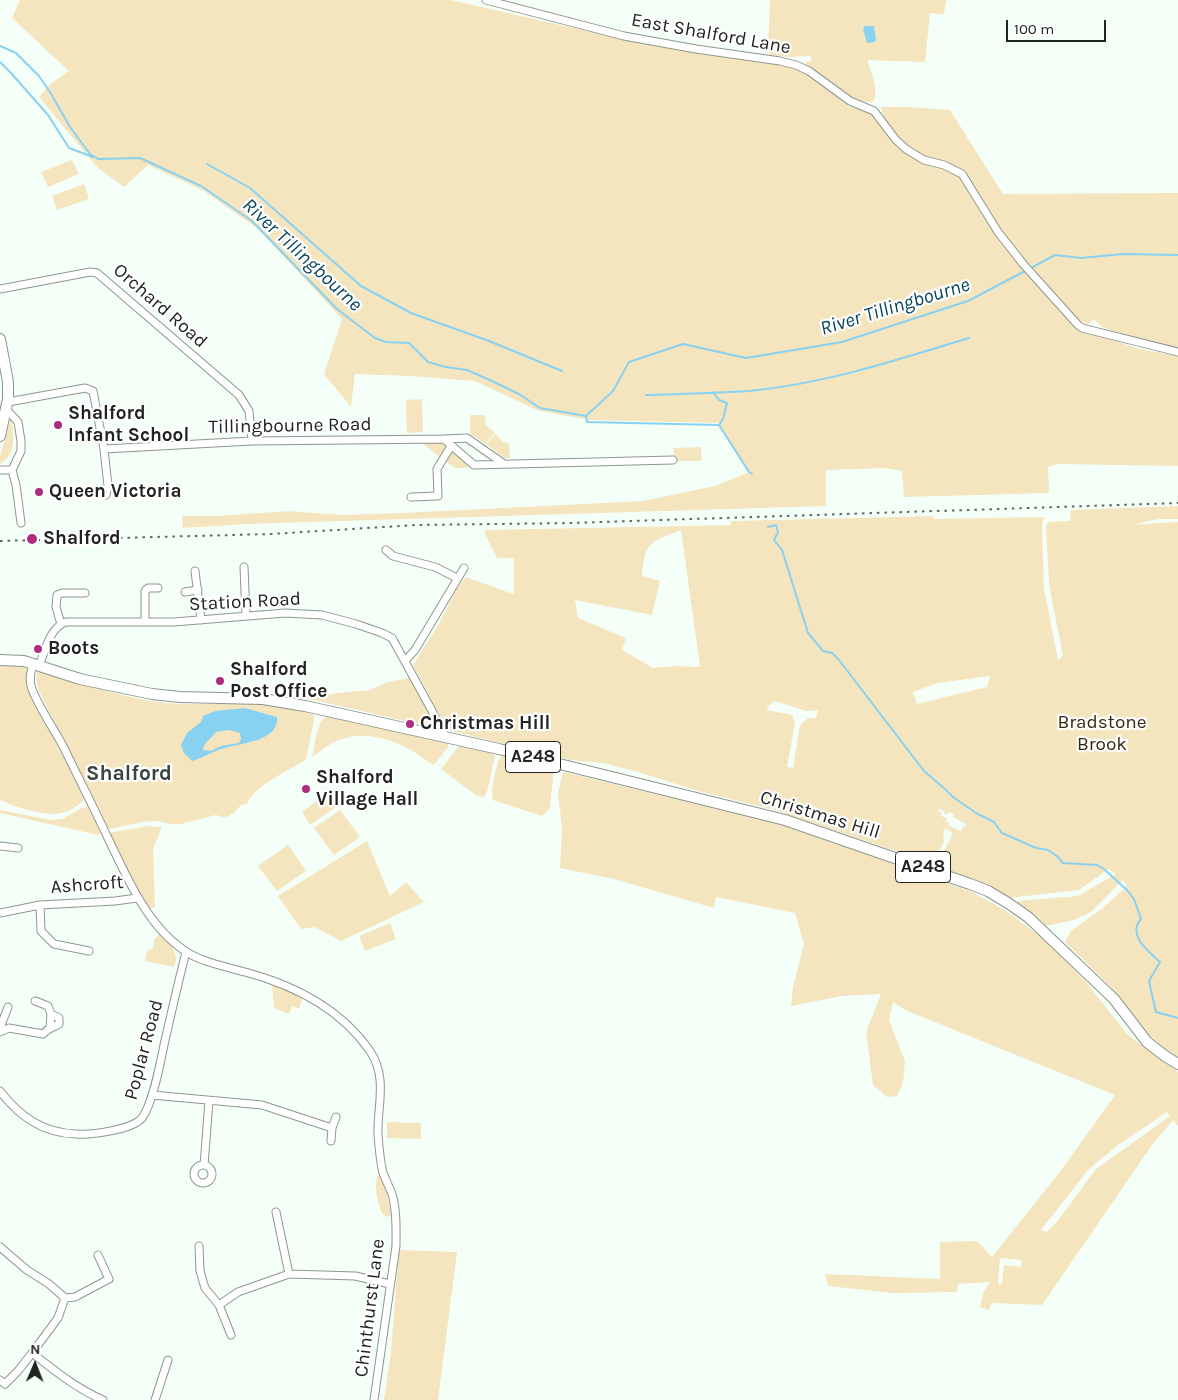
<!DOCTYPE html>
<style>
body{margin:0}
#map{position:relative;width:1178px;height:1400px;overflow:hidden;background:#f4fff8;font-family:Karla,sans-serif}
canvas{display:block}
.north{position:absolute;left:10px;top:1340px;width:50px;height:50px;-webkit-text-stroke:4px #fff;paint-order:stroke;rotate:1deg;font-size:14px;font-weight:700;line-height:20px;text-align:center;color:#202421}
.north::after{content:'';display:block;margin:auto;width:18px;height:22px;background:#202421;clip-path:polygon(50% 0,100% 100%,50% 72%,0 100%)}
.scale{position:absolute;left:1006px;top:20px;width:100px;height:22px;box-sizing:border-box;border:2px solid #202421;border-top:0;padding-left:6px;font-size:15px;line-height:18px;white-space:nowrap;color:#202421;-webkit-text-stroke:4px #fff;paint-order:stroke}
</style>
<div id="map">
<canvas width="1178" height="1400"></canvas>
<div class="north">N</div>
<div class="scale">100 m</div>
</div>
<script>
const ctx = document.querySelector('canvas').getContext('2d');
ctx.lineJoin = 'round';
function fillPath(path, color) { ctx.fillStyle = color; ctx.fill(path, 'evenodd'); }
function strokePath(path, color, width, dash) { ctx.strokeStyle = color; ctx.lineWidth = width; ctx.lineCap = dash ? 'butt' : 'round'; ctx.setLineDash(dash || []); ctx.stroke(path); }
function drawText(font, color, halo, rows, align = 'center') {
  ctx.font = font + ' Karla,sans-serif'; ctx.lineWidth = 4.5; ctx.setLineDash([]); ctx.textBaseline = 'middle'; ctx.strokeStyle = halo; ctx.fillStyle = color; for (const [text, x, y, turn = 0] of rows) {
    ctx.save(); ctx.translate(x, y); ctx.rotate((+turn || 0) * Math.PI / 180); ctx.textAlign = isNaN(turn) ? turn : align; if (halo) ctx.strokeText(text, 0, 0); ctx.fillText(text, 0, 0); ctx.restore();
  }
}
fillPath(new Path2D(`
 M20 0H451L639 43 790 67 813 77 849 107 858 108 870 113 907 147C896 136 884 123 881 107H907L950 110 1003 194 1178 193V348L1118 333 1102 327 1094 319 1087 325 1084 322H1080L1037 282 1090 332 1139 349 1178 356V466L1058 464 1048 467 1049 493 904 497 902 471 884 468 826 470V506L246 524 183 528 182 516H218L289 511 340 515 402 513 643 501 715 486 749 472 718 423 591 420 539 411 475 381 409 376 355 374 351 407 324 374 342 319 258 229 204 191 148 165 124 187 98 168 39 97 50 84 69 71 12 18Z
 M770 0H946L944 14 930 13 925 62 867 60C871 72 880 90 873 102 851 105 826 75 807 66L805 62 811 61V56L789 57 770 55 768 48Z
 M72 160 79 174 48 187 41 172Z
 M84 184 89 199 57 210 52 196Z
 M422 399 423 432 407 433 406 400Z
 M470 415H485L486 425 495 433 485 444 470 433Z
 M11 418C14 434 17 455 0 464V456Z
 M496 434 503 442 509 443 510 458H504L486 444Z
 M439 442 445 445 446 451 441 458 422 443Z
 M701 447 702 461H675L673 448Z
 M451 453H455L469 464 467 468H455L445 461Z
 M1178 506V519H1159L1131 525 1178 522V1057L1165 1049 1140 1027 1115 991 1065 942 1071 931 1104 907 1127 886 1123 880 1091 912 1074 920 1046 926 1017 903 1018 901 1078 896 1116 874 1109 869 1079 890 1008 898 983 884 937 866 953 833 945 828 943 836 944 841 933 864 775 810 698 791 638 772 603 763 571 760 447 730 413 665 439 624 457 588 466 577 513 594 514 592V558H497L485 534V530L731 525V521L933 516 934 519 1044 517 1042 526 1044 589 1058 660 1063 656 1049 584 1046 527 1048 522 1070 521 1071 510ZM681 530 700 667 673 666 653 668 622 650 626 638 578 618 575 600 652 615 660 581 642 576C645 540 650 543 681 530ZM990 676 987 687 917 704 913 692 937 683ZM775 701 806 711 818 710 816 718H808L800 725 793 768 787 767 795 723 792 715 767 710 768 706ZM938 809 944 811V813L947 815 948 812 954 814 953 817 966 824 965 827 963 826 961 831 948 825 949 822 946 821 947 818 941 816 942 813 938 811Z
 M0 664H14L24 667 28 671 33 698 84 798 83 801C77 806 70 811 62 813 45 817 16 807 0 800Z
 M40 670C82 684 138 703 182 704 210 705 238 702 266 705 281 707 302 706 314 716V720L306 760C291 769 252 787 247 804L241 805 234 813 225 818 216 815 181 824H171L156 821 142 822 110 829 106 828 38 689 36 680 37 672Z
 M409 678 415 682 436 723 435 728 301 697 369 690 388 682Z
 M328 715 442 741 448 744V747L434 765C425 760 417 753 407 748 387 737 360 731 339 740 329 744 321 751 312 757 315 744 316 722 328 715Z
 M460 746 493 753 495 756 487 792 484 797 477 796 441 769 457 748Z
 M502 755 552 767 554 769 550 808 542 816 493 800C490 792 496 762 502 755Z
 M563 772 757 818 793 828 972 892 1006 911 1045 940 1086 982 1127 1034 1178 1072V1126L1173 1120 1152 1145 1042 1305 991 1303 989 1310 980 1307 983 1293 990 1282 958 1284 957 1292 892 1293 828 1286 825 1274 940 1279V1242L977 1241 992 1257 1062 1169 1115 1095 905 1010 893 1002 889 1020 905 1061 903 1083 897 1096 887 1097 873 1085 866 1032 881 994 842 996 791 1006 793 987 804 944 795 913 716 897 714 908 614 879 560 868 562 828 558 793ZM1167 1112 1170 1116 1096 1169 1056 1223 1046 1232 1041 1230 1088 1170 1118 1145ZM1000 1258 1021 1260V1267L1004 1265 1002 1284H998Z
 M327 793 337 806 310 825 302 812Z
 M84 807 88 808 100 832 98 835 0 813V810L50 820 62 819Z
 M340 810 360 837 334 855 314 828Z
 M149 826 162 827 153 849 155 907 150 909 135 885 108 833Z
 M367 841 390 896 406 882 424 902 341 941 314 927 301 929 278 896Z
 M288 845 306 871 277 891 258 866Z
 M390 923 396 939 365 951 359 936Z
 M160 934C169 942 181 954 174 967L145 961 147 951C154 949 154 946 154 940Z
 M272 983 303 997 299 1009 292 1006 289 1014 274 1008Z
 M387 1122 421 1123V1139L387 1138Z
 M377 1176H382L385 1179 391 1215 388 1217 382 1214C378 1203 374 1189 377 1176Z
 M399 1250 457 1252 438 1400H384L391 1351Z`), '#f4e5bf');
fillPath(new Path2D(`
 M865 26H874L876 40 874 42 867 43 863 29Z
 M245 708 277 717C280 741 241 743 225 748 213 751 203 758 192 761L184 753 181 745 187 733 201 722 203 716 215 711ZM229 730 240 733 241 739 239 743 221 746 211 751 203 750C203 743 212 738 216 732Z`), '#89d1f1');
strokePath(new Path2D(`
 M0 46 16 53 39 76 50 92 70 127 90 154 98 159 140 158 201 186 252 221 337 309 375 338 386 342 409 343 428 362 446 367 467 370 492 381 519 394 540 408 586 416
 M0 62 11 73 48 115 69 148 93 157
 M207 164 250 188 361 286 411 313 489 341 562 371
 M1029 269 1055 255 1081 258 1123 254 1178 255
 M713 392 719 400 727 403 723 419 719 425
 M646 395C680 394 715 393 749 391 824 384 897 360 969 338
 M586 416 613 391 629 362 683 344 746 358 842 342 968 301 1025 271
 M586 416 587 422 719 425 749 472 752 474
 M768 527 776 525 778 532 774 540 782 550 808 633 823 651 832 653 839 660 924 771 945 789 953 797 976 813 994 822 1002 833 1036 848 1048 850 1057 856 1063 863 1097 865 1104 869 1127 890 1134 899 1141 919C1127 935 1148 951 1160 962L1149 981 1156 1012 1178 1018`), '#89d1f1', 2);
const street = new Path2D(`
 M486 0 624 36 696 49 780 61 796 65 809 71 850 101 874 111 896 140 906 149 924 160 944 165 962 174 998 232 1024 265 1078 325 1082 328 1178 352
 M0 289 90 272 97 273 239 395 249 411 252 441
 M8 402 85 388 93 391 104 449 252 441 444 439
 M7 410 18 422 21 441V451L12 470 16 485 21 523
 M104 449 108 486 106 495
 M504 464 467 438 444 439 474 465 673 460
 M0 470H12
 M411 497 438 496 437 469 451 446
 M386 550 393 556 435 567 457 578
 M244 567 246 616
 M195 571 201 620
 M185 592 198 590
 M145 622V591L148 588H158
 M61 624 56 607 57 595 62 593H85
 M405 661 415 650 464 568
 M33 664C31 671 29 678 31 686 36 703 54 729 63 746 77 775 92 804 106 834 126 875 146 925 185 951 201 962 227 967 245 972 294 985 340 1008 370 1051 388 1078 377 1106 378 1135 379 1148 380 1161 383 1173 386 1180 389 1187 392 1194 397 1210 396 1229 396 1246L374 1400
 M39 666C45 651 50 627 66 622H174L285 613 322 615 356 624 382 633 392 638 431 709 445 737
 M0 846 18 848
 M40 905 41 931 54 944 89 951
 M0 913 40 905 115 901 137 898
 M35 1001 48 1006 51 1014
 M0 1028 8 1007
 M0 1032 9 1028 43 1034C49 1027 53 1028 59 1024V1018L51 1014 50 1027
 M0 1091C20 1117 43 1133 76 1134 91 1135 132 1130 142 1118 153 1103 160 1064 164 1045 171 1014 178 983 186 952
 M152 1095 262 1105 332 1128
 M331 1141 332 1128 336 1117
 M194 1174a9 9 0 1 1 18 0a9 9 0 1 1-18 0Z
 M204 1165 209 1101
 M276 1212 289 1274
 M199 1246 200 1271 205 1288 219 1305 231 1335
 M0 1247 27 1270 49 1284 65 1298
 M65 1298 58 1318 32 1353C54 1370 77 1389 103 1400
 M65 1298 75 1297 109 1279 98 1255
 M219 1305 238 1292 289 1274 355 1276 390 1284
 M0 1380 5 1384 18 1371 32 1353
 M155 1400 168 1360`);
const primary = new Path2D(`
 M0 339 8 382V399L0 436
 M0 660 24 661 80 679 152 694 180 697 263 699 305 706 499 749 785 820 970 884 988 891 1008 903 1028 917 1114 999 1147 1042 1165 1056 1178 1064`);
strokePath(street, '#8d9790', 9);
strokePath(primary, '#8d9790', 12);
strokePath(street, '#fff', 7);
strokePath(primary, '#fff', 10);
strokePath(new Path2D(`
 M0 541 271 534 416 525 572 523 1178 503`), '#5f6560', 2, [2.5, 5]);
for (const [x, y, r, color] of [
 [58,425,5,"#aa2d7e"],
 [39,492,5,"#aa2d7e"],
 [32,539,6,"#aa2d7e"],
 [38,649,5,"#aa2d7e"],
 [220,681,5,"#aa2d7e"],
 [410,724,5,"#aa2d7e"],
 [306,789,5,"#aa2d7e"]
]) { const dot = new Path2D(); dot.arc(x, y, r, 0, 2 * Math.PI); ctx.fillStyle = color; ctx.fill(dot); strokePath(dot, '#fff', 2); }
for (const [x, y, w] of [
 [533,757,55],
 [923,867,55]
]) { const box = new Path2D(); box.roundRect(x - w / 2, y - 15.5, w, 31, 4); ctx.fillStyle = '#fff'; ctx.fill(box); strokePath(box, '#202421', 1); }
drawText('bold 18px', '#202421', null, [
 ["A248",533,757],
 ["A248",923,867]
]);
drawText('19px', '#202421', '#fff', [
 ["East Shalford Lane",711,34,10],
 ["Orchard Road",160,306,41],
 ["Tillingbourne Road",290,426,-1],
 ["Station Road",245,602,-3],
 ["Christmas Hill",820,815,17],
 ["Ashcroft",87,885,-4],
 ["Poplar Road",144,1050,-75],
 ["Chinthurst Lane",370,1308,-83]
]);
drawText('bold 19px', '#202421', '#fff', [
 ["Shalford",68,414],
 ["Infant School",68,436],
 ["Queen Victoria",49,492],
 ["Shalford",43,539],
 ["Boots",48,649],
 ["Shalford",230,670],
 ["Post Office",230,692],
 ["Christmas Hill",420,724],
 ["Shalford",316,778],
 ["Village Hall",316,800]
], 'left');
drawText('19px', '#33290c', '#fff', [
 ["Bradstone",1102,723],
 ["Brook",1102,745]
]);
drawText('italic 20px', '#05455b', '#fff', [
 ["River Tillingbourne",302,255,43],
 ["River Tillingbourne",895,307,-17]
]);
drawText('bold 21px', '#39423c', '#fff', [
 ["Shalford",129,774]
]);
</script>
